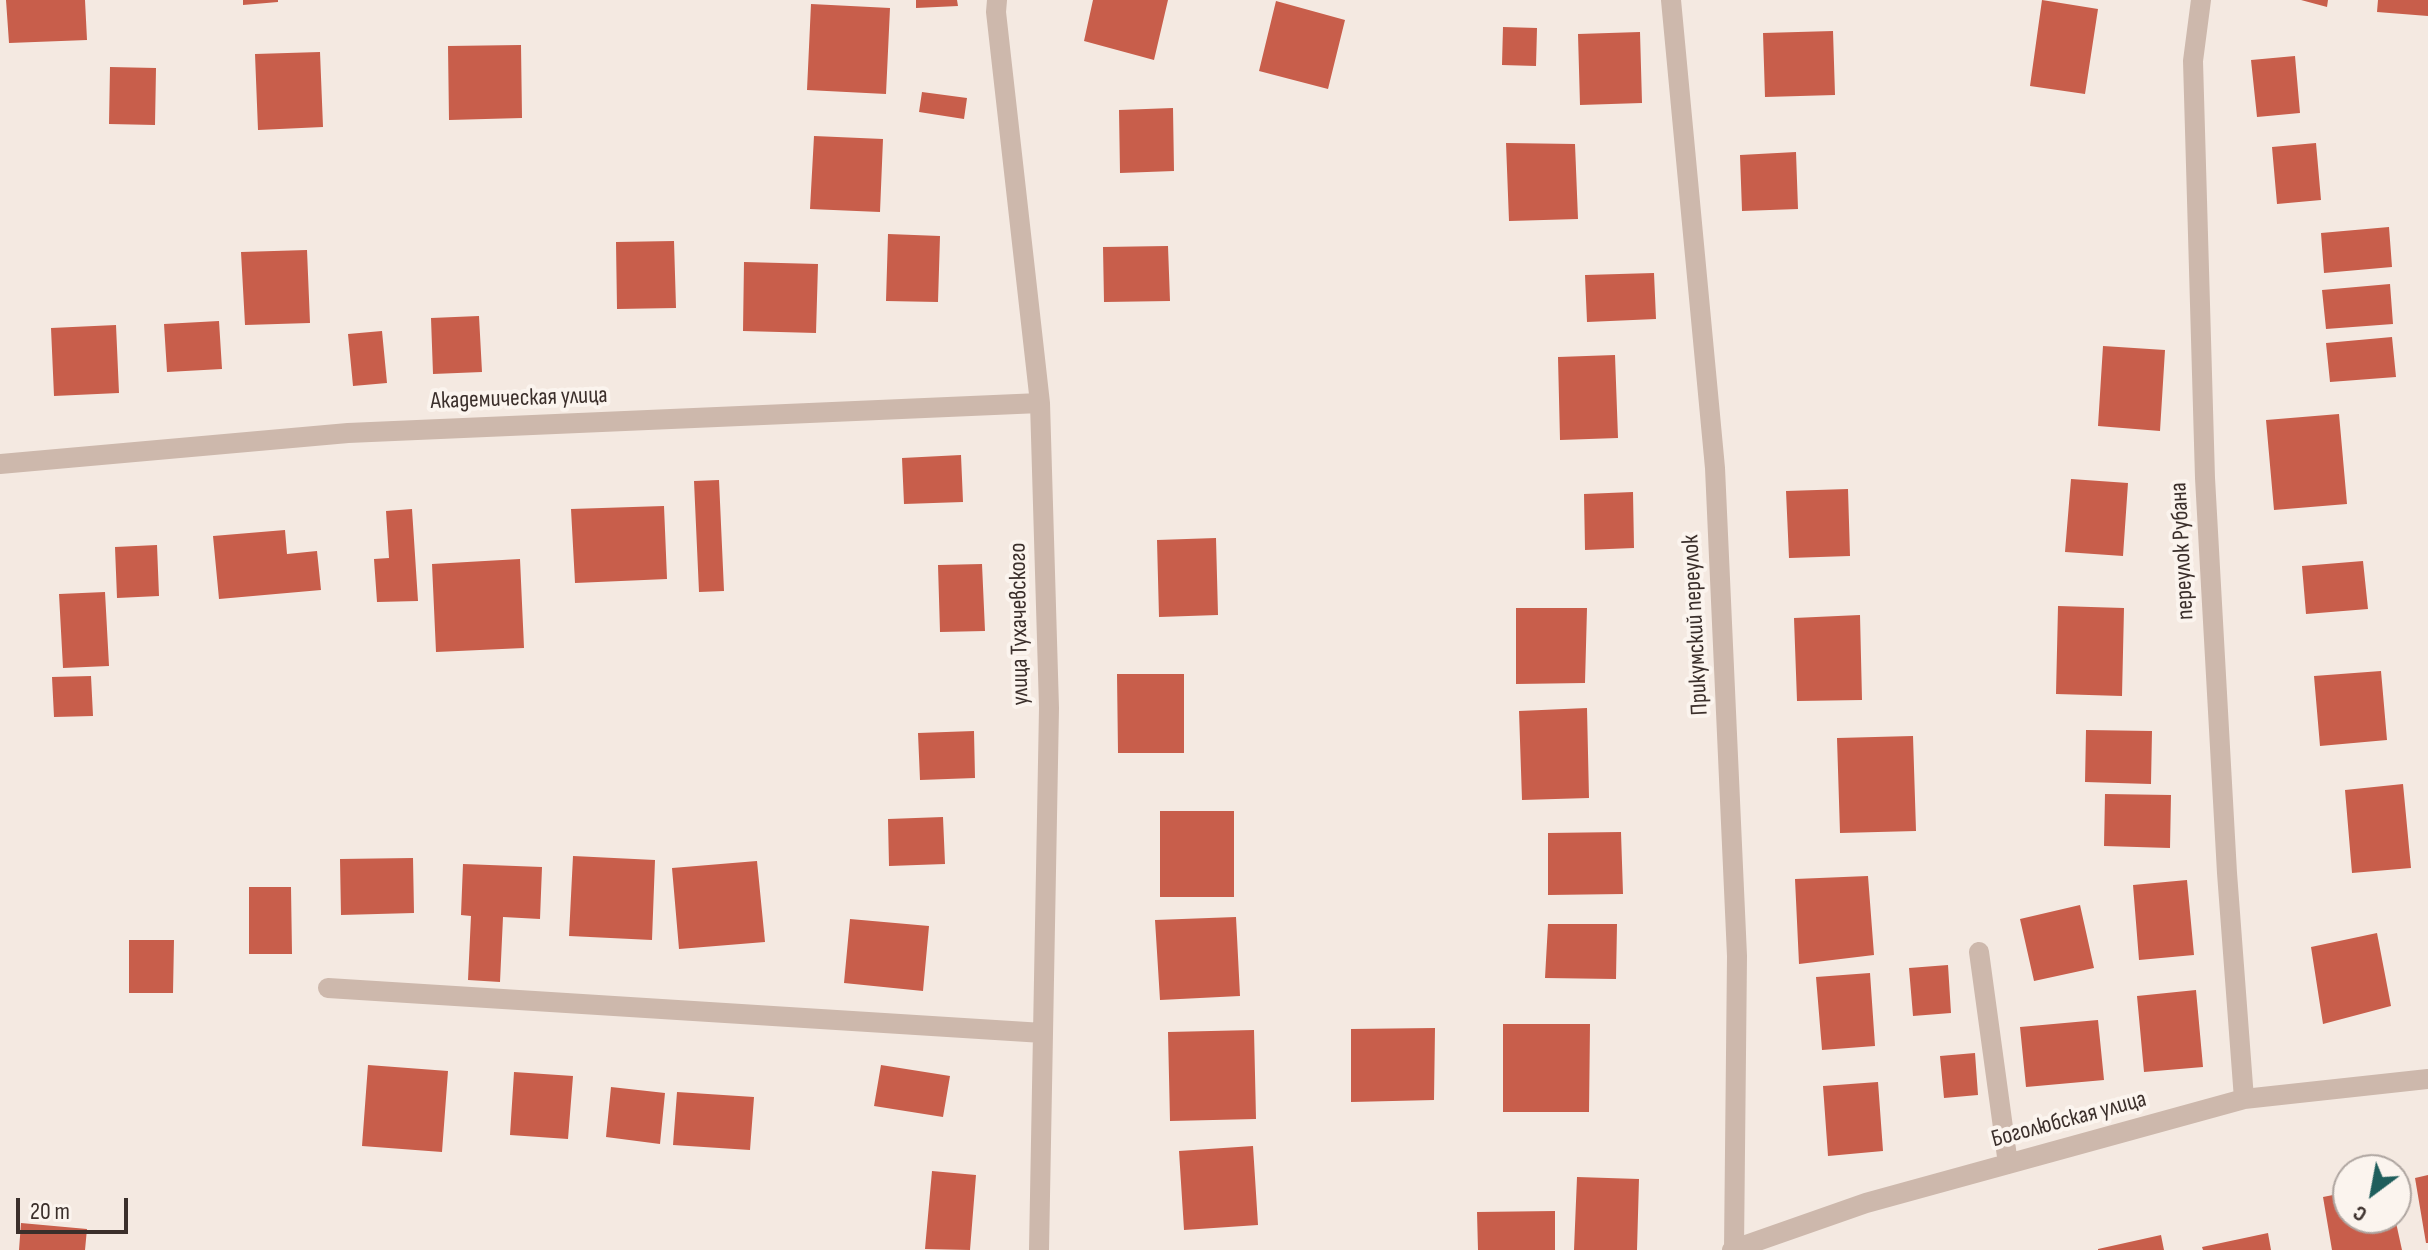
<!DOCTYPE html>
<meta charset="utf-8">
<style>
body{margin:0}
#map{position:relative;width:2428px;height:1250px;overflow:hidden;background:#f4e9e1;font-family:"Sofia Sans Condensed",sans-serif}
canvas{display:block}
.north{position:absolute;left:2332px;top:1154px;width:80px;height:80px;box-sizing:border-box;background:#fbf4ee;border:2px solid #aea5a0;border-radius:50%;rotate:212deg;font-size:22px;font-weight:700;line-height:32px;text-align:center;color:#3b2f2b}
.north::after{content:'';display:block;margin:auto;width:28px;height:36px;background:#1f5e5c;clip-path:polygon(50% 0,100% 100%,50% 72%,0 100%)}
.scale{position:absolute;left:16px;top:1198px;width:112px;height:36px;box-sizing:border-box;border:4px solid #3b2f2b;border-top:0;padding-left:10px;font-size:24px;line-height:28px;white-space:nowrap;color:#3b2f2b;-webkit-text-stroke:6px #fbf4ee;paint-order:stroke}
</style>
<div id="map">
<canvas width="2428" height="1250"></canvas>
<div class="north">С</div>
<div class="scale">20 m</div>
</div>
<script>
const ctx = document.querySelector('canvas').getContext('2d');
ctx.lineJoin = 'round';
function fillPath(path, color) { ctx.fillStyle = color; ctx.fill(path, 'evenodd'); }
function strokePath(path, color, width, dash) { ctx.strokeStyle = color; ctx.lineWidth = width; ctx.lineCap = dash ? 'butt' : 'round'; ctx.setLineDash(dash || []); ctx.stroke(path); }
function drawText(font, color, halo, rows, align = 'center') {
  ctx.font = font + ' "Sofia Sans Condensed",sans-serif'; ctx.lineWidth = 8; ctx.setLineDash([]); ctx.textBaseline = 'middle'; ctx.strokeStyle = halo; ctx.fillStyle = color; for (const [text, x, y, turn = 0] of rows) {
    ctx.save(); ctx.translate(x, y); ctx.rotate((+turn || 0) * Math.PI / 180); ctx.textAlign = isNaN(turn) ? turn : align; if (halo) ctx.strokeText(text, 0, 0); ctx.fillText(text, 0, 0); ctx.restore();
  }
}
fillPath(new Path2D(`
 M6 0H85L87 40 9 43Z
 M243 0H278V2L243 5Z
 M916 0H957L958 6 916 8Z
 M1093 0H1168L1154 60 1084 41Z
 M2042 0 2098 9 2085 94 2030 86Z
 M2301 0H2328L2327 7Z
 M2378 0H2428V16L2377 12Z
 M1276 1 1345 20 1328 89 1259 71Z
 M811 4 890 8 886 94 807 90Z
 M1503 27 1537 28 1536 66 1502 65Z
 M1833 31 1835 95 1765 97 1763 33Z
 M1640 32 1642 103 1580 105 1578 34Z
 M521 45 522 118 449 120 448 46Z
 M320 52 323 127 258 130 255 54Z
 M2295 56 2300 113 2257 117 2251 60Z
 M110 67 156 68 155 125 109 124Z
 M922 92 967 98 964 119 919 112Z
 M1173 108 1174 171 1120 173 1119 110Z
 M814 136 883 139 880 212 810 209Z
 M1506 143 1575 144 1578 219 1509 221Z
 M2316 143 2321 200 2277 204 2272 147Z
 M1796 152 1798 209 1742 211 1740 155Z
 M2389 227 2392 267 2324 273 2321 233Z
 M888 234 940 236 938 302 886 301Z
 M674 241 676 308 617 309 616 242Z
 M1168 246 1170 301 1104 302 1103 247Z
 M307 250 310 323 245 325 241 252Z
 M744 262 818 264 816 333 743 331Z
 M1654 273 1656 319 1587 322 1585 275Z
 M2390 284 2393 324 2326 329 2322 290Z
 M479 316 482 372 433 374 431 318Z
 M219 321 222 369 167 372 164 324Z
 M116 325 119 393 54 396 51 328Z
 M382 331 387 383 353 386 348 334Z
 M2392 337 2396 377 2330 382 2326 343Z
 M2103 346 2165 350 2160 431 2098 426Z
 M1615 355 1618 438 1560 440 1558 357Z
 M2339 414 2347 504 2274 510 2266 420Z
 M961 455 963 502 904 504 902 458Z
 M2071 479 2128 483 2123 556 2065 552Z
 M719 480 724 591 699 592 694 481Z
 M1848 489 1850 556 1789 558 1786 491Z
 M1633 492 1634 548 1585 550 1584 494Z
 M664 506 667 579 575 583 571 509Z
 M412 509 418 601 377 602 374 559 389 558 386 511Z
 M285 530 287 554 317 551 321 590 219 599 213 536Z
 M1216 538 1218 615 1159 617 1157 540Z
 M157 545 159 596 117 598 115 547Z
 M520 559 524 648 436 652 432 564Z
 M2363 561 2368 609 2306 614 2302 566Z
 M982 564 985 631 940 632 938 565Z
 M105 592 109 666 63 668 59 594Z
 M2058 606 2124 608 2122 696 2056 694Z
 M1516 608H1587L1585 683 1516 684Z
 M1860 615 1862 700 1797 701 1794 618Z
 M2381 671 2387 740 2320 746 2314 676Z
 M1117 674H1184V753H1118Z
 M91 676 93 716 54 717 52 677Z
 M1587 708 1589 798 1522 800 1519 711Z
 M2086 730 2152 731 2151 784 2085 782Z
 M974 731 975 778 920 780 918 733Z
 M1913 736 1916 831 1840 833 1837 738Z
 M2403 784 2411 868 2352 873 2345 790Z
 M2105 794 2171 795 2170 848 2104 846Z
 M1160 811H1234V897H1160Z
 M943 817 945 864 889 866 888 819Z
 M1621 832 1623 894 1548 895V833Z
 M573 856 655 860 652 940 569 936Z
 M413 858 414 913 341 915 340 859Z
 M757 861 765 942 679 949 672 868Z
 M463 864 542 867 540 919 503 917 500 982 468 980 471 916 461 915Z
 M1868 876 1874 955 1799 964 1795 879Z
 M2187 880 2194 955 2139 960 2133 885Z
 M249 887H291L292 954H249Z
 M2080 905 2094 968 2034 981 2020 919Z
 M1236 917 1240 996 1160 1000 1155 920Z
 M850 919 929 926 923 991 844 983Z
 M1548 924H1617L1616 979 1545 978Z
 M2377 933 2391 1006 2323 1024 2311 947Z
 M129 940H174L173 993H129Z
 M1948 965 1951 1013 1913 1016 1909 968Z
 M1870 973 1875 1046 1822 1050 1816 977Z
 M2196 990 2203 1067 2144 1072 2137 996Z
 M2098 1020 2104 1080 2026 1087 2020 1027Z
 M1503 1024H1590L1589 1112H1503Z
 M1435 1028 1434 1100 1351 1102V1029Z
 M1254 1030 1256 1119 1170 1121 1168 1032Z
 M1975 1053 1978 1095 1944 1098 1940 1056Z
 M368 1065 448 1071 442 1152 362 1146Z
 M881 1065 950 1076 943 1117 874 1106Z
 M514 1072 573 1076 568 1139 510 1135Z
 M1878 1082 1883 1151 1828 1156 1823 1086Z
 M611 1087 665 1093 660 1144 606 1137Z
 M677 1092 754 1097 750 1150 673 1145Z
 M1253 1146 1258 1225 1184 1230 1179 1151Z
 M932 1171 976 1175 970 1250 925 1249Z
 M2428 1175V1243H2426L2415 1178Z
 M1577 1177 1639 1179 1637 1250H1574Z
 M2348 1192V1218H2395L2402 1250H2332L2323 1197Z
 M1555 1211V1250H1478L1477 1212Z
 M21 1223 87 1229 85 1250H19Z
 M2268 1233 2271 1250H2203L2202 1247Z
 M2161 1235 2164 1250H2098V1249Z`), '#c85e4b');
strokePath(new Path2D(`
 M997 0 996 12 1040 403 1049 708 1039 1250
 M1671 0 1715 468 1737 956 1734 1249
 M2201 0 2193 61 2205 478 2227 873 2244 1099
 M0 464 348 433 1040 403
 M1979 952 2008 1164
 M328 988 1043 1033
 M1732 1250 1866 1203 2244 1099 2428 1079`), '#cdb8ac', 20);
drawText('24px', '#3b2f2b', '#fbf4ee', [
 ["Академическая улица",519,399,-2],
 ["переулок Рубана",2183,551,-93],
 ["улица Тухачевского",1020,624,-91],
 ["Прикумский переулок",1696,625,-93],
 ["Боголюбская улица",2069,1120,-15]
]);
</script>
